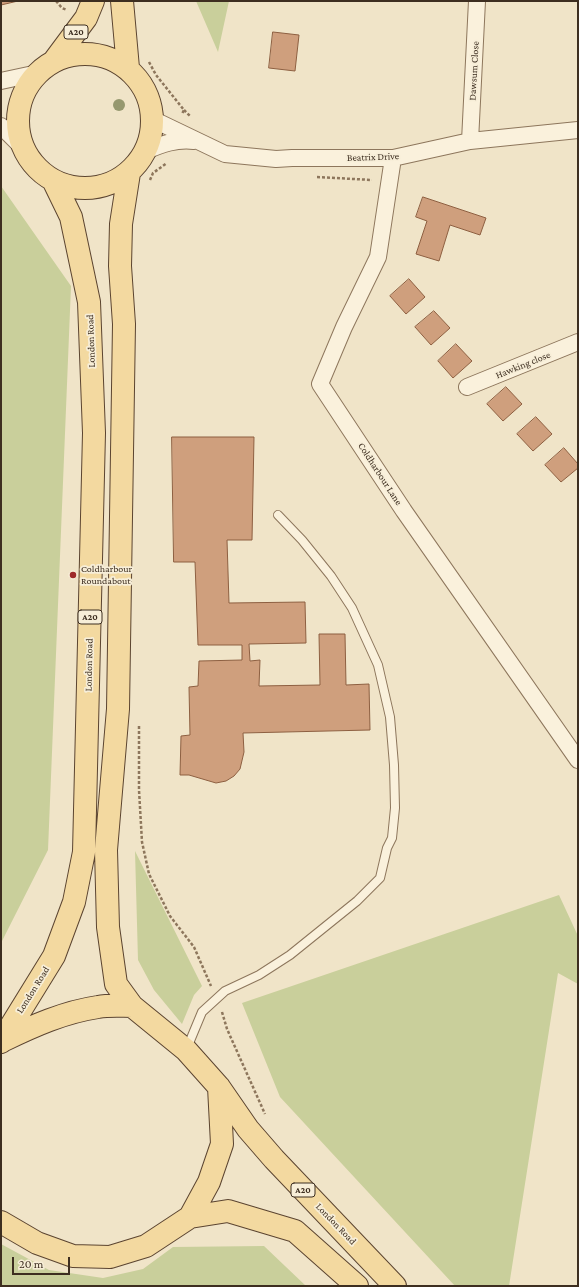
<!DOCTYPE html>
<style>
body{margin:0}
#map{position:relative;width:579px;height:1287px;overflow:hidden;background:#f0e4c8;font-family:"Crimson Pro",serif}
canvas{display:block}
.frame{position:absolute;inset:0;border:2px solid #3d2e20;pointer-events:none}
.scale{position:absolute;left:12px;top:1257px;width:58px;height:18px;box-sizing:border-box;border:2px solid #3d2e20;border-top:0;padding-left:5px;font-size:12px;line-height:14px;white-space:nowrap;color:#3d2e20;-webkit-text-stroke:3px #f7eed8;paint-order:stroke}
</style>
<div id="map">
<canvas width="579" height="1287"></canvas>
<div class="frame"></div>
<div class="scale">20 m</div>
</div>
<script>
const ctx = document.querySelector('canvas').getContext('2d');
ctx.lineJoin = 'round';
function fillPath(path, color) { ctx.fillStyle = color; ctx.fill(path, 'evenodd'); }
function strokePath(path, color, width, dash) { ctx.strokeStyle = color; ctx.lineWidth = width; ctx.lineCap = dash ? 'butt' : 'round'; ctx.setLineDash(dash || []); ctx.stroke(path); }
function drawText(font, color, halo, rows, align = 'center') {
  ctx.font = font + ' "Crimson Pro",serif'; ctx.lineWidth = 3.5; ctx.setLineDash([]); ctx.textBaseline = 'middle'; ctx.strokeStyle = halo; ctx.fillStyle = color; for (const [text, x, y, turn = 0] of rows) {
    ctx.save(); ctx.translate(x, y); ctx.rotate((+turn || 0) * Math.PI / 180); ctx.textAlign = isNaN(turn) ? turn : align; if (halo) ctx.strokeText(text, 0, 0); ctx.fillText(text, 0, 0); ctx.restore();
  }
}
fillPath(new Path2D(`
 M196 1H229L218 52Z
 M1 186 71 286 48 850 1 943Z
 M135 851 202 986 194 995 182 1024 154 990 138 960Z
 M559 895 578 936V984L558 973 509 1286H455L280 1097 242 1003Z
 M1 1244 49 1270 103 1278 143 1269 173 1247 264 1246 306 1286H1Z`), '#c9cf9b');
const building = new Path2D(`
 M1 1H18L1 5Z
 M273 32 299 35 295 71 269 68Z
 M423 197 486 218 480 235 450 225 439 261 416 254 427 221 416 217Z
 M409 279 425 297 406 314 390 296Z
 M434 311 450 328 431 345 415 327Z
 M456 344 472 361 453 378 438 361Z
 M506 387 522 404 503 421 487 404Z
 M536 417 552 434 533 451 517 434Z
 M172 437H254L252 540H227L229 603 305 602 306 643 249 644 250 661 260 660 259 686 320 685 319 634H345L346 685 369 684 370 730 243 733 244 752 240 769 234 776 226 781 216 783 189 775H180L181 736 190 735 189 687 198 686 199 661 242 660V645H198L195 562H174Z
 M564 448 578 464V468L561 482 545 465Z`);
fillPath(building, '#cf9f7d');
strokePath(building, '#8d5f41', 1);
const lane = new Path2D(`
 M187 1048 202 1012 225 991 259 975 290 955 357 901 380 878 387 848 392 838 395 808 394 765 390 717 378 665 352 608 331 576 302 540 278 515`);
const street = new Path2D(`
 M1 81 38 73
 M150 118 225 154 276 159 292 158H393L470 141 578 130
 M1 126 25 150
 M470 141 477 1
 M146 151C162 144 176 139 194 141
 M393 158 378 257 344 327 320 384 404 511 578 760
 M467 387 578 342`);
const primary = new Path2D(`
 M122 1 128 68
 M18 121a67 67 0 1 1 134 0a67 67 0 1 1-134 0Z
 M54 61 86 18 93 1
 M129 173 121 224 120 266 124 324 118 709 106 850 108 927 116 984 132 1006 186 1050 219 1087 248 1129 274 1159 395 1286
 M2 1041C33 1026 64 1012 98 1007 109 1005 121 1006 132 1006
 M1 1042 54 956 74 902 84 852 94 433 89 302 71 217 53 180
 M190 1217 228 1211 295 1231 357 1286
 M1 1222 37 1243 73 1256 110 1257 146 1246 190 1217 209 1182 222 1144 219 1087`);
strokePath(lane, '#8d765c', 10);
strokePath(street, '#8d765c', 18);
strokePath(primary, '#5b4430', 24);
strokePath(new Path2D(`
 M56 1 62 8 67 10
 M149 62 156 75 184 110 182 114
 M184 110 191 117
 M317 177 372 180
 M150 180 153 173 167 163
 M139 726V790L142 842 149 874 170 916 194 947 211 986
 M222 1012 227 1029 265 1114`), '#8d765c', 2.5, [3, 2]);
strokePath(lane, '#faf1dc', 8);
strokePath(street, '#faf1dc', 16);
strokePath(primary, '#f3d9a0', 22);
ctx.fillStyle = '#96986f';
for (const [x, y] of [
 [119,105]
]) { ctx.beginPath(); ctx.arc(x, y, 6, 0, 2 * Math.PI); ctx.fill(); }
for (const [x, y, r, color] of [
 [73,575,4,"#9e2a2b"]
]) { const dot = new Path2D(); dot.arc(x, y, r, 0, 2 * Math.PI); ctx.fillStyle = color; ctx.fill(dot); strokePath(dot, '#f7eed8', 1.5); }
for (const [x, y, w] of [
 [76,32,24],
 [90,617,24],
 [303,1190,24]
]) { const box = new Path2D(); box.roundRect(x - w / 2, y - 7, w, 14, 3); ctx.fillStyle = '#f7eed8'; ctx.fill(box); strokePath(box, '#3d2e20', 1); }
drawText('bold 9px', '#3d2e20', null, [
 ["A20",76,32],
 ["A20",90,617],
 ["A20",303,1190]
]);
drawText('10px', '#3d2e20', '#f7eed8', [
 ["Dawsum Close",474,71,-87],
 ["Beatrix Drive",373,157,-2],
 ["London Road",91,341,-92],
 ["Hawking close",523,365,-22],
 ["Coldharbour Lane",380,474,57],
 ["London Road",89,665,-89],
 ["London Road",33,990,-58],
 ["London Road",336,1224,46]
]);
drawText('10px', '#3d2e20', '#f7eed8', [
 ["Coldharbour",81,569],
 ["Roundabout",81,581]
], 'left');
</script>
